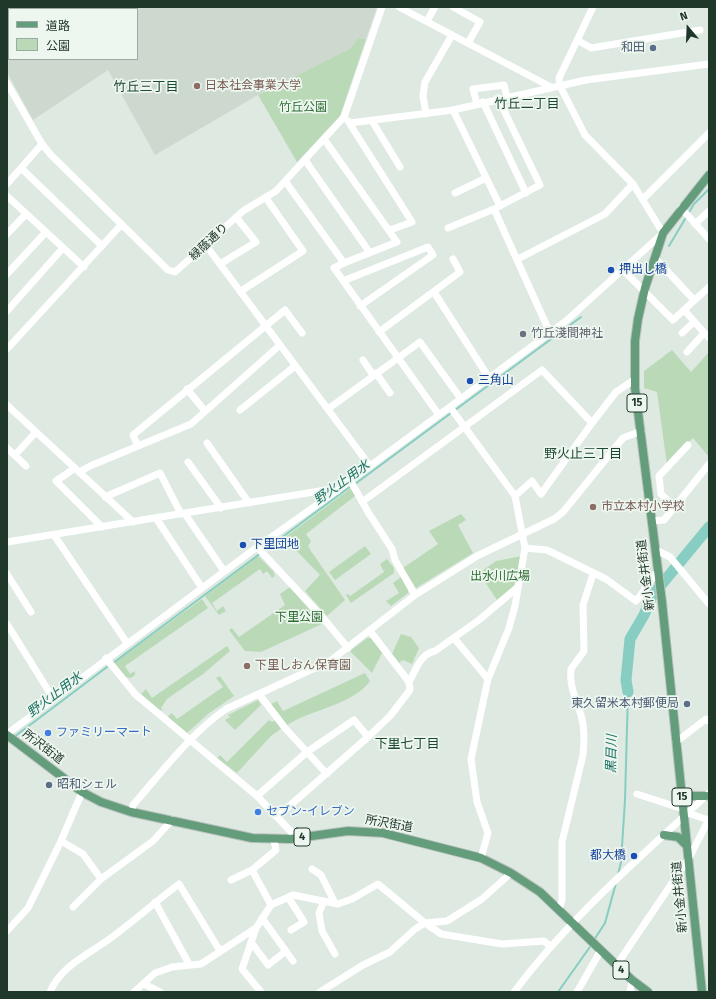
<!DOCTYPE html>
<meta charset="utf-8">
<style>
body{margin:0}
#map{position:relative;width:716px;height:999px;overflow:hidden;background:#dee9e1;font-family:"Fira Sans","Noto Sans JP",sans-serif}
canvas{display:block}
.frame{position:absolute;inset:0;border:8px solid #20382a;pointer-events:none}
.legend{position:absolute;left:8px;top:8px;width:130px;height:52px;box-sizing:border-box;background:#eef6f0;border:1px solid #9caaa1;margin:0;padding:5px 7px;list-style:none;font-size:12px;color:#20382a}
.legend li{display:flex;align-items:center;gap:8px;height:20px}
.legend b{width:20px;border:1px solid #9caaa1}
.north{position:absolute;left:668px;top:8px;width:40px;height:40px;-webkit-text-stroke:3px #eef6f0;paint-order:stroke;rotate:341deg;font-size:11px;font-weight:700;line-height:16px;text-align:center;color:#20382a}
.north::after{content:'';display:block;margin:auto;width:14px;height:18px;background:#20382a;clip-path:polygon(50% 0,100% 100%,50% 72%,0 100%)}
</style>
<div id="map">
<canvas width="716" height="999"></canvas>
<div class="frame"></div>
<ul class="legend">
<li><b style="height:5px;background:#649d7c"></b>道路</li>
<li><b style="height:11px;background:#badab7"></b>公園</li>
</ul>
<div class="north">N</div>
</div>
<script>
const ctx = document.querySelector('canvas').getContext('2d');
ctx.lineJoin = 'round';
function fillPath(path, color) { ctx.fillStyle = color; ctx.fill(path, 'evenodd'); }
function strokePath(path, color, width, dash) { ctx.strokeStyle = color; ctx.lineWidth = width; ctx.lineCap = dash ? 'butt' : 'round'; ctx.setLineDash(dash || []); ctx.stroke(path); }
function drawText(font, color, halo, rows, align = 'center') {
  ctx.font = font + ' "Fira Sans","Noto Sans JP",sans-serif'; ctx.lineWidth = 3.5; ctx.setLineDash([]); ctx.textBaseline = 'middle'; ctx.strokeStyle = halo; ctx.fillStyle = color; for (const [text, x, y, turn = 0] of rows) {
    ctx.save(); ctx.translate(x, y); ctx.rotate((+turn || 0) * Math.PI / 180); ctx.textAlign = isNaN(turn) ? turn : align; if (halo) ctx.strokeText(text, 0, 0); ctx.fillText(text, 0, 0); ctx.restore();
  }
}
fillPath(new Path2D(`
 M7 7H377L366 39 358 38 351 48 258 95 155 155 108 70 33 120 7 72ZM9 9H137V59H9Z`), '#cdd9cf');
fillPath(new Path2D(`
 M358 38 366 39 340 116 297 162 258 95 351 48Z
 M672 350 691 372 709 352V457L693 438 667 465 657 392 644 388V371Z
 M351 488 355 496 306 534 311 541 308 546 311 551 345 600 327 616 305 591 320 575 284 538Z
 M461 514 466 520 458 525 473 553 416 588 403 568 438 544 429 531Z
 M365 546 371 554 335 580 329 572Z
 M258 556 273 571 275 576 272 578 267 571 263 574 260 569 212 603 217 611 223 606 226 611 219 615 205 596Z
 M522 556 514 586 497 600 479 573 496 561Z
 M387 559 394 568V573L351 603 346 595 348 594 350 596 384 572 380 564Z
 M401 577 408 590V593L391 606 386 601 399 593 393 583Z
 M290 587 322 624 261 652 245 651 229 630 232 628 239 637 285 605 280 594Z
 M202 599 208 608 125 666 130 674 135 671V675L131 678 126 677 114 663Z
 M401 634 411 637 419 648 412 664 403 660 399 663 392 654Z
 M367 638H371L383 651 372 673 350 651Z
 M227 646 230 651 203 674 167 699 161 708 163 710H159L141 694 146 689 152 698Z
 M365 673 370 681C353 705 312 709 287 725L271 704 277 701 283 711Z
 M220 676 234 696 208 714 187 733 167 717 172 713 177 719 223 687 216 678Z
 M258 700 261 705 235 730 225 720 230 717 228 715Z
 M269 720 272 722 275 720 282 728 271 736 237 773 217 758 220 755 227 762Z`), '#badab7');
strokePath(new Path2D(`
 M669 246 694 204 709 189
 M355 484 581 317
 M113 663 351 486
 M14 737 107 667
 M618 875 621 862 625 800 628 692
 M594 940 605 923 616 883
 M558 992 592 944`), '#87cdc1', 2);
strokePath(new Path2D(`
 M628 692 626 680 630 639 644 615 652 596 709 527`), '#87cdc1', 11);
const major = new Path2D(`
 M7 735 82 792 101 802 131 812 252 838 290 839 348 831 383 833 481 858 511 873 540 892 632 980 648 992
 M681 791 690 796H706
 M664 835 678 837 687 846
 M702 992 662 602 635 388V341L638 319 645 288 663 233 709 175`);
strokePath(major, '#bcc3bf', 10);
strokePath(new Path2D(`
 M399 7 551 87
 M453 7 480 22 468 43
 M427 21 435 7
 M577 40 591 48 700 30
 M7 83 42 144 51 155 168 270 175 272 243 211 276 191 344 117 382 7
 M483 102 526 193
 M477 104 473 89 504 85 507 97
 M453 110 500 206
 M426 114 423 96 425 82 452 35
 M348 121 412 222 390 230
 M372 121 400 167
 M350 123 453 110 586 80 709 64
 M324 139 397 242 344 263
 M305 160 370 253
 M21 168 102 246
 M285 181 344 263 334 268 439 415
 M7 184 42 144
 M455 193 486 178
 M7 196 84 267
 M643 199 709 133
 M681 208 709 239
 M494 209 550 333
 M695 224 709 211
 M448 228 494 209 540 185 498 98
 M7 234 26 214
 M205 244 370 466
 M655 258 694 300
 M518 259 605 214 633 184
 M220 264 256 242 236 217
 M622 269 673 320 709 287
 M7 274 46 232
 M343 281 428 247 433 255 360 306
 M241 291 303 251 266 198
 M434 292 489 378
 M684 310 708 337
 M7 311 63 248
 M379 332 460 272 453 259
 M682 333 694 322
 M7 349 121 225
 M687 352 704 333
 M363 360 373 375
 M376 373 390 393
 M187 389 205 411
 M7 405 133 522
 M450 407 515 496 525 548 547 550 606 579 636 601 658 571
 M328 409 420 342 461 399
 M240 410 295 366
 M207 443 249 503
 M138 446 133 435 285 310 302 333
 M7 448 26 466
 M15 455 36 432
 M188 462 221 508
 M75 468 56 481 102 527
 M79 472 90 466 191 424 280 345
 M350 480 368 512 392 549 395 560 415 595
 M515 496 532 481 541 494 592 423 616 392 634 380
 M105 497 160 473 181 514
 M362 502 542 370 592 423
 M675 507 661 494 659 476 688 445
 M185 514 224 571
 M156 518 202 588
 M652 521 664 520 709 464
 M54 535 127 643
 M7 542 326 490 337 491
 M257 547 324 619 348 648
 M656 550 670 557 709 604
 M7 574 31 612
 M7 624 53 698
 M454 638 488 679
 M106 658 135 694 257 796 297 838
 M409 682C416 670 420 654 435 651L479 620 518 587
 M259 694 285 728 327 774
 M7 734 257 547 328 497 566 321 663 233 633 184 585 135 560 86 559 78 593 7
 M676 742 706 719 709 721
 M637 794 683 809
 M257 796 307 752 354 720 368 737
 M131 812 133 805C162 772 190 734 226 709L330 661 415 595 477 556 554 519 563 512 623 438 641 431
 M688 813 708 820
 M278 816 368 737 390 716 410 690 409 682 370 631
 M61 841 83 854 101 879
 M481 858 488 833 477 802 471 759 488 679 509 628 515 606 525 548
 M312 869 321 875 335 903
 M252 870 271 905
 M231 880 252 870 276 850 274 840
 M288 897 304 922 291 930
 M324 901 319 913 322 931 335 954
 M155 902 189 964
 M73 907 101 879 153 841 172 820
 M559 909 562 900V842L583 755C584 741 585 728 581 715 576 700 569 685 571 669L584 651 583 605 593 574
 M262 918 293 961
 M7 931 28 908 61 841 82 792
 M251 942 268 965 286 951
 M616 966 689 858 709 819
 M144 984 160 992
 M50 992C60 967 87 955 108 940 133 922 155 902 179 884L220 951
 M134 992 155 973 172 967 201 964 256 928
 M261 992 242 969 256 928 271 905 293 895 338 904 352 899 378 884 425 923 441 934 502 944 544 941 550 946
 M320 992 363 965 390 952 415 929 425 923 447 921 482 899 511 873
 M514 992C570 917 641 857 709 793
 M577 992 601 950
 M630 992 632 980`), '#fff', 7);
strokePath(major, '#649d7c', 8);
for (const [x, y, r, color] of [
 [653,48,4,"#5c6f8a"],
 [197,86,4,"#8d6e63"],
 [611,270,4,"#1a4fb4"],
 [523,334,4,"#6b7280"],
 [470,381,4,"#1a4fb4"],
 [593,507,4,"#8d6e63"],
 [243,545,4,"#1a4fb4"],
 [247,666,4,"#8d6e63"],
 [687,704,4,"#5c6f8a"],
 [48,733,4,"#3f7fe0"],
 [49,785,4,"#5c6f8a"],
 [258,812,4,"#3f7fe0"],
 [634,856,4,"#1a4fb4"]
]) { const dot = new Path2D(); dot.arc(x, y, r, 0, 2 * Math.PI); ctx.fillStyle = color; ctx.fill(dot); strokePath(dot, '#eef6f0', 1.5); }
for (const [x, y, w] of [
 [637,403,20],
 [682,797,20],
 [302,837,16],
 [621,970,16]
]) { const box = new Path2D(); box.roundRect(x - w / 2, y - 9, w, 18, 3); ctx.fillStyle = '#eef6f0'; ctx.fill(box); strokePath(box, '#20382a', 1); }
drawText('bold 11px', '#20382a', null, [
 ["15",637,403],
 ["15",682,797],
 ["4",302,837],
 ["4",621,970]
]);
drawText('12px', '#4e5e75', '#eef6f0', [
 ["和田",645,48],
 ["東久留米本村郵便局",679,704],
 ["昭和シェル",57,785,"left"]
], 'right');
drawText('12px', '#785e54', '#eef6f0', [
 ["日本社会事業大学",205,86],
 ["市立本村小学校",601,507],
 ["下里しおん保育園",255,666]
], 'left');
drawText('12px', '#2c6d30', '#eef6f0', [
 ["竹丘公園",303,108],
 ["出水川広場",500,577],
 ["下里公園",299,618]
]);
drawText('12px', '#20382a', '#eef6f0', [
 ["緑蔭通り",209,242,-43],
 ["新小金井街道",646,575,-97],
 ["所沢街道",43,747,37],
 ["所沢街道",389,824,10],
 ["新小金井街道",680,897,-95]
]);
drawText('12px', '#164399', '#eef6f0', [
 ["押出し橋",619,270],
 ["三角山",478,381],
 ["下里団地",251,545],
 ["都大橋",626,856,"right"]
], 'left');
drawText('12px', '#5b616d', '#eef6f0', [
 ["竹丘淺間神社",531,334]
], 'left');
drawText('12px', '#366cbe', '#eef6f0', [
 ["ファミリーマート",56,733],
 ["セブン-イレブン",266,812]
], 'left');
drawText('13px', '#1d4930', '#eef6f0', [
 ["竹丘三丁目",146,87],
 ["竹丘二丁目",527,104],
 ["野火止三丁目",583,454],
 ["下里七丁目",407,744]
]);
drawText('italic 13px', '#1d7163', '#eef6f0', [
 ["野火止用水",342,483,-36],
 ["野火止用水",55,695,-37],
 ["黒目川",612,754,-89]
]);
</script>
